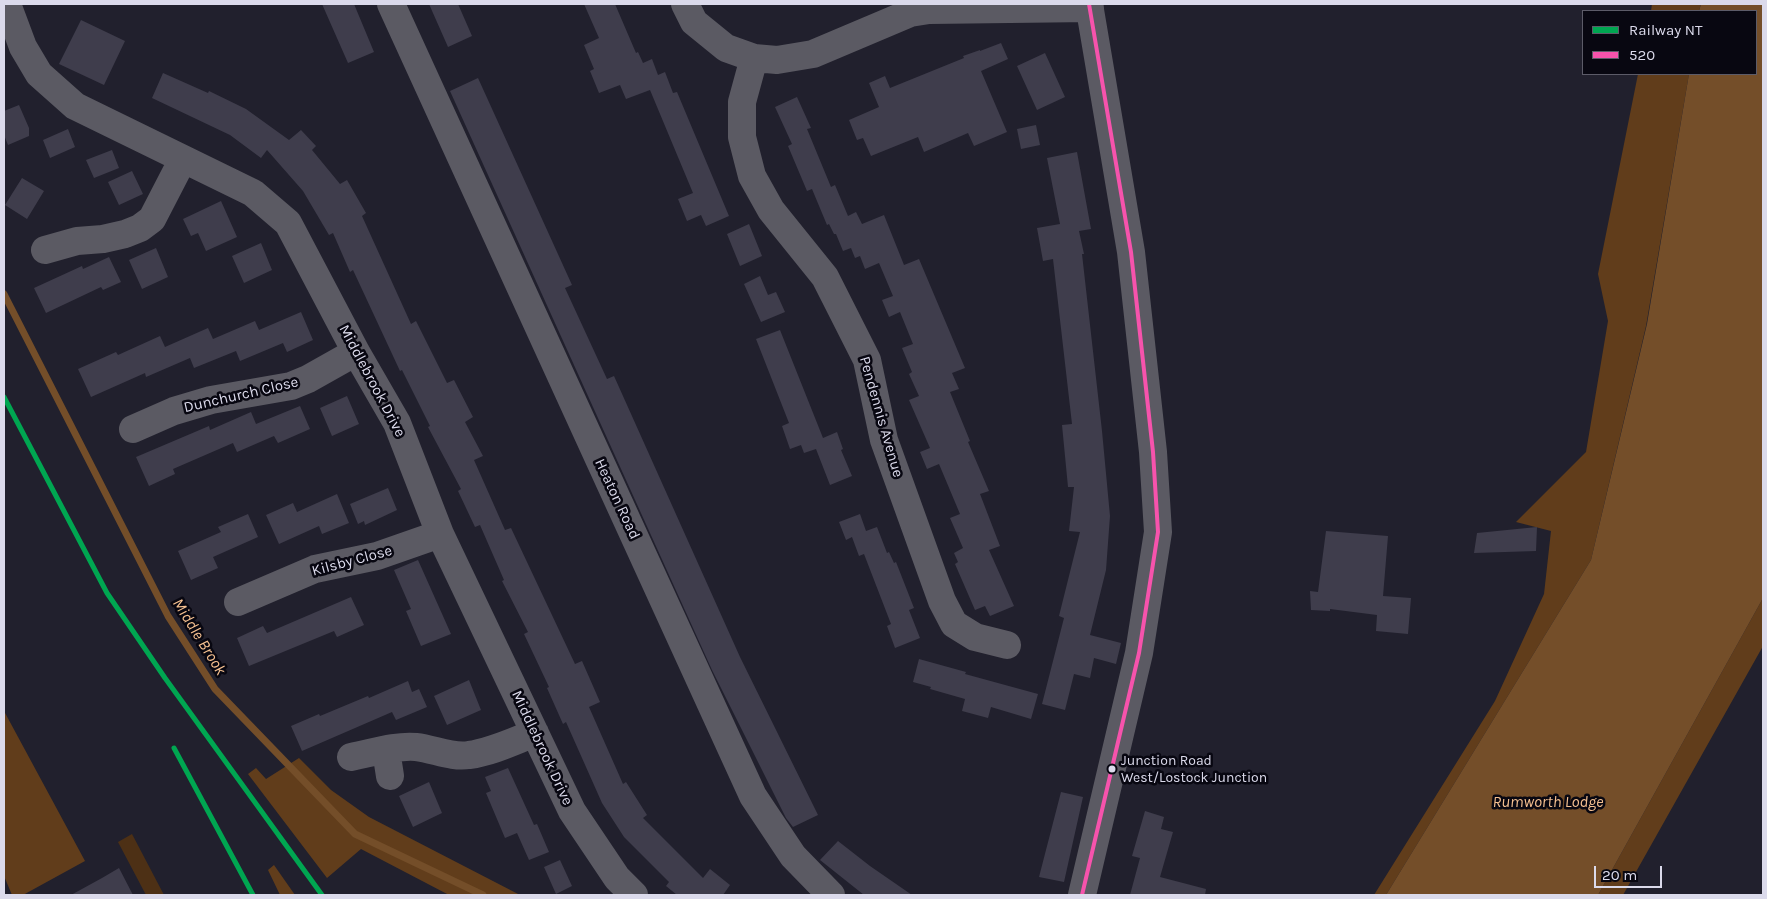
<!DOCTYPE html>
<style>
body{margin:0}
#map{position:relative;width:1767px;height:899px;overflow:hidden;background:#21202d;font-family:Karla,sans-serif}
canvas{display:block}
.frame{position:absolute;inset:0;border:5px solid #dbdaeb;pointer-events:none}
.legend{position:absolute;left:1582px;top:10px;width:175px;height:65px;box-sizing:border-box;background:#080711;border:1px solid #5c5b68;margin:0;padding:6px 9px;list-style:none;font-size:15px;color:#dbdaeb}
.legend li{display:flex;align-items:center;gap:10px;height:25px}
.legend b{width:25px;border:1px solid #5c5b68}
.scale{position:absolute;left:1594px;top:866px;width:68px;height:22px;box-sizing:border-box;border:2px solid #dbdaeb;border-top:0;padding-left:6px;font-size:15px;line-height:18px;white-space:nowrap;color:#dbdaeb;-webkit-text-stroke:4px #080711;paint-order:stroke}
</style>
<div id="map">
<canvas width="1767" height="899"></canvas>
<div class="frame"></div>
<ul class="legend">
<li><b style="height:6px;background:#00a651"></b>Railway NT</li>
<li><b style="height:6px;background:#f653ac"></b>520</li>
</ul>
<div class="scale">20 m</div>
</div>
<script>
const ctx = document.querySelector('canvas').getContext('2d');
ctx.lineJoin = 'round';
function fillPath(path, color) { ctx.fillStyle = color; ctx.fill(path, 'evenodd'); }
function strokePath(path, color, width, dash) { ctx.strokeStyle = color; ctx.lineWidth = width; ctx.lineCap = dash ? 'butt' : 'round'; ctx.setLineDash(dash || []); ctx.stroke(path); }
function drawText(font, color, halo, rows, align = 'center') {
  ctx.font = font + ' Karla,sans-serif'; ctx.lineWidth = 5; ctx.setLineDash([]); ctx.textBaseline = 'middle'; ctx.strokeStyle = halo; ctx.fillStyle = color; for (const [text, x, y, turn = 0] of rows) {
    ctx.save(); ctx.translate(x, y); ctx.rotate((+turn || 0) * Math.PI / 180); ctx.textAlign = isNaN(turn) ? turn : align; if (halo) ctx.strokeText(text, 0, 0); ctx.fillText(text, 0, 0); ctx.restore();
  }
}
fillPath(new Path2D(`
 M132 834 164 895H146L118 842Z`), '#4d3015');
fillPath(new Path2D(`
 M1652 4H1701L1699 11H1651Z
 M1638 74H1689L1646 326 1591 560 1386 895H1374L1495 701 1544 594 1551 531 1516 522 1586 452 1608 321 1598 274Z
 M1763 598V646L1623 895H1598Z
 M4 711 85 861 23 895H12L4 876Z
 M299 758 331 790 369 817 520 895H449L361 849 327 878 248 774 256 768 266 779Z
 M274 865 295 895H280L268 870Z`), '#613d1b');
fillPath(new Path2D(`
 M1701 4H1763V598L1598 895H1386L1591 560 1647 324 1689 74H1756V11H1699Z`), '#744e29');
strokePath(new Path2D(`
 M4 294 168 616 215 689 355 834 483 895`), '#744e29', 7);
fillPath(new Path2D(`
 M322 4H354L374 52 348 63Z
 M429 4H458L472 36 448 47Z
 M584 4H615L636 53 638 52 643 63 652 59 658 75 665 72 673 93 677 92 729 216 706 226 701 215 687 221 678 199 693 193 650 90 626 99 620 85 599 93 590 71 594 69 584 45 599 38Z
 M81 20 125 41 104 85 59 64Z
 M1001 43 1008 59 981 71 1007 132 974 146 968 133 924 152 918 137 871 156 863 138 857 140 849 120 879 107 869 83 885 76 890 88 964 58 963 56 980 50V51Z
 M1045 53 1065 97 1037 110 1017 66Z
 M163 73 208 93 209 91 246 109 289 140 301 130 316 146 312 150 340 184 347 180 366 213 362 216 411 324 416 321 447 383 454 380 473 417 465 422 483 456 474 460 505 530 511 528 575 664 582 661 600 702 589 707 623 784 626 782 647 815 643 818 703 878 710 869 730 885 723 895H677L666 886 669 882 624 837 602 803 566 722 563 724 547 688 549 687 524 634 528 632 502 581 504 580 480 525 475 527 458 491 461 489 428 427 430 426 402 370 400 371 353 270 350 272 333 233 329 235 303 191 267 150 261 158 230 135 152 98Z
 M478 78 572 285 565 288 607 379 614 376 740 657 818 815 793 827 786 818 712 670 450 91Z
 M797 97 811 128 807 129 831 187 835 185 848 216 856 212 862 224 884 215 904 265 919 259 965 368 952 373 959 389 950 392 970 441 968 442 989 491 980 494 1000 546 989 550 1014 606 990 616 985 606 975 610 955 564 958 562 954 553 963 548 950 518 960 514 939 464 927 469 920 452 930 448 909 400 919 396 909 374 912 372 902 348 913 344 900 312 889 317 882 300 893 296 879 263 865 269 860 256 855 258 851 248 843 251 836 234H834L829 224 827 225 812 189 807 191 788 146 792 144 775 107Z
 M19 105 29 128V136L8 145 4 135V111Z
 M1036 125 1040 145 1021 149 1017 129Z
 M68 129 75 147 50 158 43 140Z
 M112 150 119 168 94 178 86 160Z
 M1077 152 1091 229 1079 231 1084 254H1082L1102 431 1110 516 1106 570 1090 635 1121 643 1116 664 1094 658 1090 678 1074 674 1065 710 1042 704 1064 618 1059 616 1080 532 1069 531 1074 487H1068L1062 425 1072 424 1053 259 1043 261 1037 228 1060 224 1047 158Z
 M132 171 143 194 119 205 108 182Z
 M22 178 44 191 27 219 5 205Z
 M221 201 237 237 206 251 198 233 191 236 183 219Z
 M749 224 762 256 740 266 727 234Z
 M261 243 272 270 244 283 232 256Z
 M156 248 168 277 142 289 129 260Z
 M109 257 121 282 103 290 101 287 46 313 34 288 82 266 83 269Z
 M760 276 768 295 776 292 785 312 761 322 744 284Z
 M301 312 313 340 287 352 283 343 240 361 236 351 194 368 190 358 146 377 145 373 91 397 78 369 116 352 118 355 160 336 165 347 208 328 213 339 255 321 259 330Z
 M780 330 823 438 837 432 843 449 841 450 852 476 830 485 816 449 804 453 801 445 790 449 782 426 789 423 756 339Z
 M347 396 359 424 332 436 320 408Z
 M300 406 310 429 278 443 274 436 237 452 233 443 173 469 175 474 149 486 136 457 209 426 210 430 251 412 256 424Z
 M388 488 397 510 365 525 364 521 358 524 350 504Z
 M337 494 349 523 322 534 319 526 279 544 266 515 293 503 297 512Z
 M248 514 258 537 213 557 218 568 191 580 178 551 221 532 218 527Z
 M860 514 866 531 877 527 887 553 889 552 894 563 896 562 914 608 909 610 920 638 895 648 887 626 891 624 864 554 859 556 852 537 846 540 839 522Z
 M1537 527 1536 551 1474 553 1477 533Z
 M1326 531 1388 536 1383 596 1411 598 1408 634 1376 631 1377 615 1330 609V611L1311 610 1310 591 1318 592Z
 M418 560 451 634 421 646 406 611 411 609 394 570Z
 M351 597 364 625 337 637 334 631 249 666 237 638 263 626 267 633Z
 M919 659 966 672 965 674 1038 694 1031 719 991 707 988 718 962 711 965 699 930 689 931 687 913 682Z
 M469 680 481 710 447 725 434 696Z
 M408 681 412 692 419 689 427 707 396 720 392 712 302 751 291 726 319 714 320 716 368 696 369 698Z
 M508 768 534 825 537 824 549 852 529 860 517 833 505 838 486 793 491 791 485 777Z
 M429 782 442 813 413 827 399 796Z
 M1061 792 1083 797 1064 882 1039 877Z
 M1145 811 1164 817 1161 829 1173 832 1160 877 1206 889 1205 895H1130L1140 858 1132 856Z
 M838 841 870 866 912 895H864L820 860Z
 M560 860 572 886 556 894 544 867Z
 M119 868 133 895H71L102 878Z`), '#3f3d4c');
strokePath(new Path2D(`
 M7 4 23 47 39 74 75 106 253 193 288 223 356 352 397 423 440 534 572 811 617 878 634 895
 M391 4 753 796 793 856 831 895
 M685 4 694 22 726 48 754 58 777 60 813 54 910 13 929 10 1090 8
 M754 58 742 102V137L752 176 771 210 825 277 867 360 884 440 942 601 954 624 975 637 1007 645
 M45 250 77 241 103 239 125 234 140 228 152 219 183 159
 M133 429 174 411 211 400 291 386 308 379 356 352
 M238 602 315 569 377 556 440 534
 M386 750 390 776
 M351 757C372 753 396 745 416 747 434 749 452 758 469 755 492 752 514 741 535 733
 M1082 895 1139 653 1158 532 1153 452 1131 252 1089 4`), '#5b5a63', 28);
strokePath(new Path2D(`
 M1082 895 1139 653 1158 532 1153 452 1131 252 1089 4`), '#f653ac', 4);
strokePath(new Path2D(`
 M4 397 107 593 165 678 322 895
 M174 748 253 895`), '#00a651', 5);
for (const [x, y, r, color] of [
 [1112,769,4.5,"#dbdaeb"]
]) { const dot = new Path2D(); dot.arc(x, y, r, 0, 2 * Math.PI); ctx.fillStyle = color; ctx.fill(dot); strokePath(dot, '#080711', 2); }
drawText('14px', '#dbdaeb', '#080711', [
 ["Junction Road",1121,761],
 ["West/Lostock Junction",1121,778]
], 'left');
drawText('15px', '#dbdaeb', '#080711', [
 ["Middlebrook Drive",372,381,62],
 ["Dunchurch Close",241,395,-13],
 ["Pendennis Avenue",881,417,74],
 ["Heaton Road",617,499,65],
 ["Kilsby Close",352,561,-15],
 ["Middlebrook Drive",542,748,65]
]);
drawText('italic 16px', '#f6c191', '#080711', [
 ["Middle Brook",199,637,58],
 ["Rumworth Lodge",1548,802]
]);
</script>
